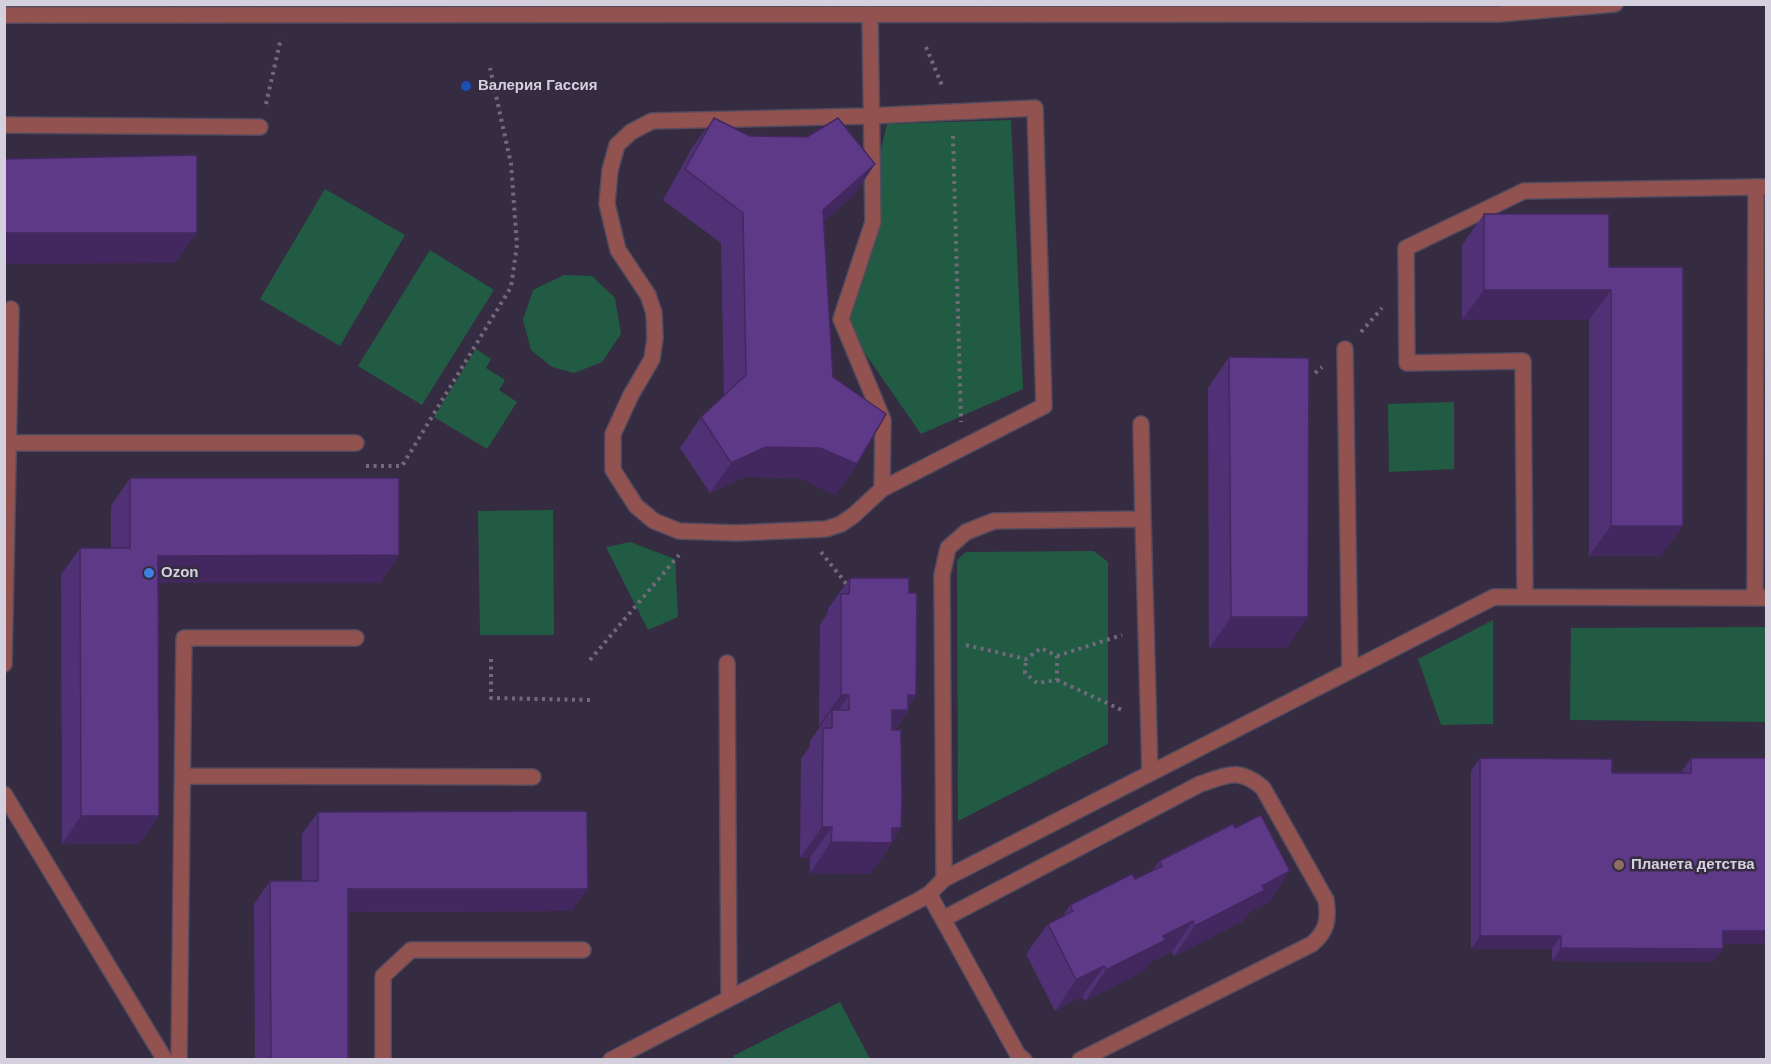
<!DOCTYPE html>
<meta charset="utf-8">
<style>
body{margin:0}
#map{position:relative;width:1771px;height:1064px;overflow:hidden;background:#352c41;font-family:Arial,sans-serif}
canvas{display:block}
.frame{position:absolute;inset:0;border:6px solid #d5d0de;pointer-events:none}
</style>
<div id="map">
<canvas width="1771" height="1064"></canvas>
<div class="frame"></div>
</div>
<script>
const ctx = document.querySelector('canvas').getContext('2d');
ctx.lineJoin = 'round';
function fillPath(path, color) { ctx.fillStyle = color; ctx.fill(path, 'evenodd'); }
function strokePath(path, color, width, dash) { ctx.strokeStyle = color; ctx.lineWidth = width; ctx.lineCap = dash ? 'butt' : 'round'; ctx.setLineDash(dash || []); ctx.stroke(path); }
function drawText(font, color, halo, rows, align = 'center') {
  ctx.font = font + ' Arial,sans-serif'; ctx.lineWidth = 5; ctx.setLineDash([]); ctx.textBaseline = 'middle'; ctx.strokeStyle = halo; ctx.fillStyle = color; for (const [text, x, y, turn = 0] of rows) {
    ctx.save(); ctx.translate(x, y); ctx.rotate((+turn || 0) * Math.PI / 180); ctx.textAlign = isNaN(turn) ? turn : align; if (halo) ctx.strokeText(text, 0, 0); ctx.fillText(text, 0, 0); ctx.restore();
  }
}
fillPath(new Path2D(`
 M1011 120 1023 389 921 434 841 319 887 124Z
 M325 189 405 235 340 346 260 299Z
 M430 250 494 290 422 405 358 366Z
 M564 275 592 276 615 298 621 334 602 362 574 373 552 367 531 350 523 320 533 290Z
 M476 349 491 359 486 368 505 380 499 390 517 402 487 449 434 417Z
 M1454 402V469L1389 472 1388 404Z
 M553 510 554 635H480L478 511Z
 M630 542 675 559 678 617 648 630 606 547Z
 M1094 551 1108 562V744L958 821 957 560 966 552Z
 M1493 620V724L1441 725 1418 659Z
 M1766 627V722L1570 720 1571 628Z
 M840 1002 870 1059H734L733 1056Z`), '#225b43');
const minor = new Path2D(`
 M870 14 873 222 841 319 883 420 882 489 854 515 841 524 826 529 736 533 679 531 654 521 636 506 613 470V434L631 395 652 359 655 338 654 313 648 295 618 250 607 204 610 170 617 145 631 132 652 121 869 116 1035 108 1044 406 882 489
 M4 15 1499 14 1615 4
 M4 125 260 127
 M1345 349 1350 671
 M10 443H356
 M1143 519 1150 773
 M1525 597 1523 361 1407 363 1406 248 1524 191 1756 187
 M1755 598 1756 187H1766
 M727 663 729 996
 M4 664 11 309
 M183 776 533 777
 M4 794 165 1060
 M944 879 942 575 948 548 966 532 994 521 1143 519 1141 424
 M929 894 1018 1055 1024 1060
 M943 919 1200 784C1228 775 1239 767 1263 788L1326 900C1329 920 1327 931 1312 944L1080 1060
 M179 1060 184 638H356
 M383 1060V976L411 950H583
 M611 1060 919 900 929 894 944 879 1494 597 1766 598`);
strokePath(minor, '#524a5d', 18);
strokePath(new Path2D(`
 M926 47 943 88
 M266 104 281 38
 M953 136 961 422
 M1361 332 1382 308
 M1315 373 1322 367
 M366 466H402L511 287 517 245 511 164 490 68
 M821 552 848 586
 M966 645 1026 659 1041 648 1057 656V680L1037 683 1025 673 1026 659
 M1057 656 1122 635
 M491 659V698L590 700
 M590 660 679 555
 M1057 680 1124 711`), '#726a7c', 4, [3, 4.5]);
strokePath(minor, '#925350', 15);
fillPath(new Path2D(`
 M714 118 750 136 875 164 854 195 824 221 836 495 799 478 745 477 710 493 680 448 701 417 724 395 721 243 663 200 692 148Z
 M1484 214 1609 267 1661 556H1589V320H1462V245Z
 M1229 357 1287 648H1209L1208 388Z
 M130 478 399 555 380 583H158L159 816 139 844H62L61 575 80 548H111V506Z
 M850 578 909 593 916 695 908 706V710L895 730 901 828 892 841V843L870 874 810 873V858H800L801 759 810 746V741L821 725H819L820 625 828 612V609Z
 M1480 758 1612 773H1682V771L1691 758 1767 944H1723L1713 962 1552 961V949H1471V771Z
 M318 812 572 911 348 912V1059H255L254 904 270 881H302V834Z
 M1235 828 1290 871 1269 902 1250 912 1243 921 1174 956 1172 952 1150 962 1144 971 1085 1001 1082 997 1055 1011 1026 954 1048 924 1063 916 1070 905 1135 879 1153 870 1159 861Z`), '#513175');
fillPath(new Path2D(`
 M875 164 854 195 802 241 823 210Z
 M4 233H197L175 263 4 264Z
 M1484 290H1611L1589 320H1462Z
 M766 447 820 448 857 464 836 495 799 478 745 477 710 493 731 463Z
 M1611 526H1683L1661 556H1589Z
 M399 555 380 583H139L158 556Z
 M1231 617H1308L1287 648H1209Z
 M841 695H849L832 720V710L821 725H819Z
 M908 695H916L905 710H908L887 741 892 710Z
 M81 816H159L139 844H62Z
 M822 827H832L810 858H800Z
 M892 828H901L890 843H892L870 874 810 873 831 842Z
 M1290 871 1269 902 1250 912 1243 921 1174 956 1195 926 1262 886Z
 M348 889H588L572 911 332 912Z
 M1193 921 1172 952 1150 962 1144 971 1085 1001 1106 970 1163 936Z
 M1723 931H1767V944H1713Z
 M1480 936H1561L1552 949H1471Z
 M1561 948 1723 949 1713 962 1552 961Z
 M1104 966 1082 997 1055 1011 1076 980Z`), '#42285f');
const building = new Path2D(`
 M714 118 750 136 807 137 838 118 875 164 823 210 833 377 886 414 857 464 820 448 766 447 731 463 701 417 746 375 743 213 685 169Z
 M197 155V233H4V159Z
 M1484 214H1609V267H1683V526H1611V290H1484Z
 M1229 357 1309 358 1308 617H1231Z
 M130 478H399V555L158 556 159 816H81L80 548H130Z
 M850 578H909V593H917L916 695H908V710H892V730H901L902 802 901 828H892V843L831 842 832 827H822L823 728H832V710H849V695H841V594H849Z
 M1480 758 1612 759V773H1691V758H1767V931H1723V949L1561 948V936H1480Z
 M587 811 588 889H348V1059H271L270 881H318V812Z
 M1261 815 1290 871 1262 886 1265 890 1195 926 1193 921 1163 936 1166 940 1106 970 1104 966 1076 980 1048 924 1073 911 1070 905 1132 874 1135 879 1162 866 1159 861 1233 824 1235 828Z`);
fillPath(building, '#5e3988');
strokePath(building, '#42285f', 1.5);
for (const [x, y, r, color] of [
 [466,86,6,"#1a4fb4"],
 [149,573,6,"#3f7fe0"],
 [1619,865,6,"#8d6e63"]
]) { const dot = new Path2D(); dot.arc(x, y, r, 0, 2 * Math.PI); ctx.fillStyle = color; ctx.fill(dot); strokePath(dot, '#352c41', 2); }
drawText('bold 15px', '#d5d0de', '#352c41', [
 ["Валерия Гассия",478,86],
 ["Ozon",161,573],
 ["Планета детства",1631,865]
], 'left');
</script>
